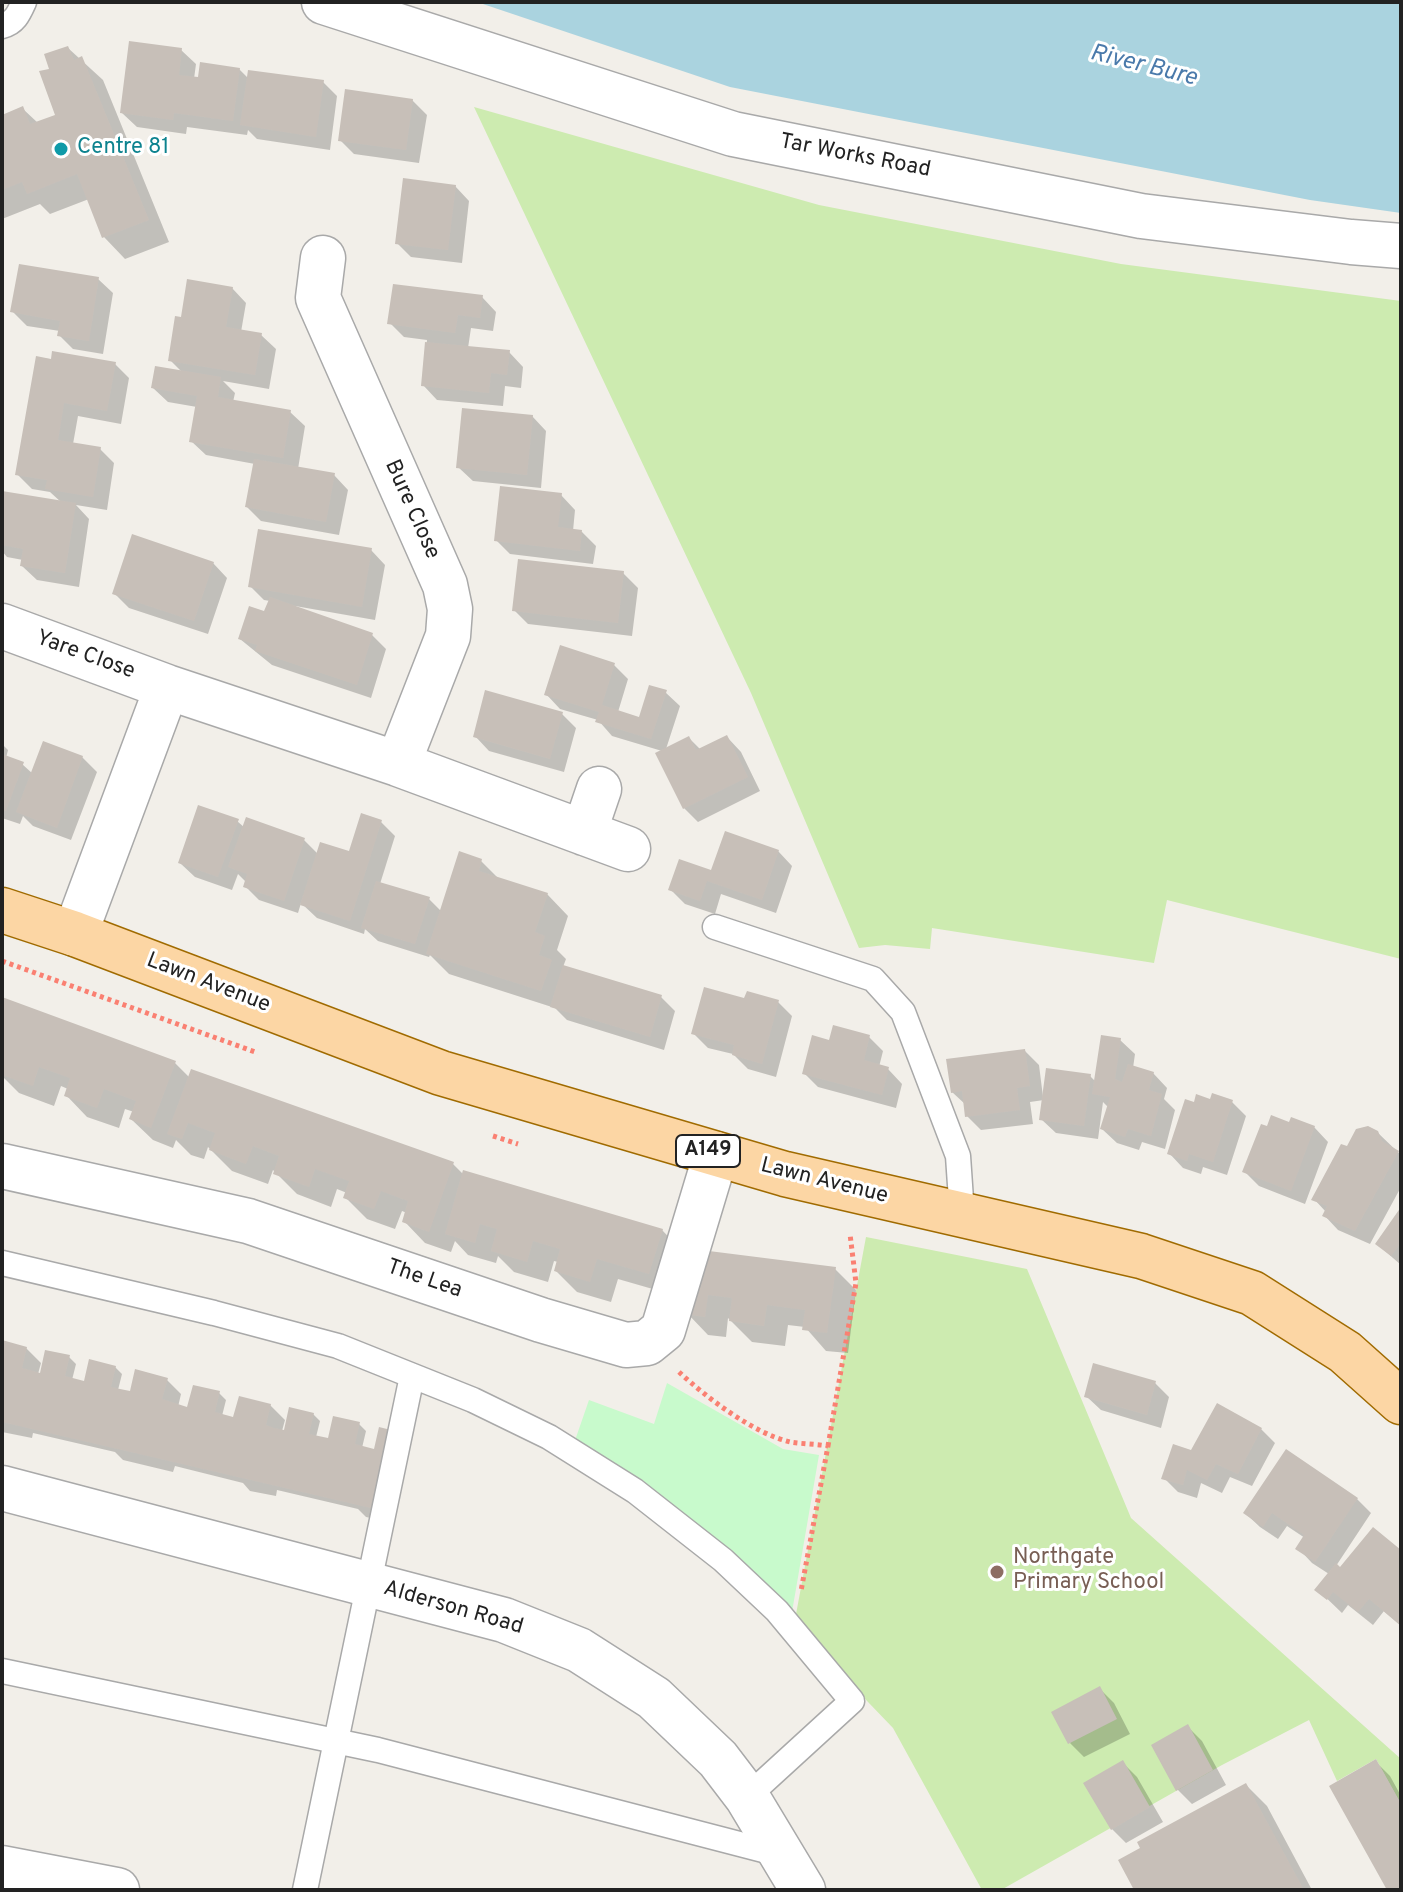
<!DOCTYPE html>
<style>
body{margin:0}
#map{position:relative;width:1403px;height:1892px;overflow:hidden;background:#f2efe9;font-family:Overpass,sans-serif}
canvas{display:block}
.frame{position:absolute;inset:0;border:4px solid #222;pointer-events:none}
</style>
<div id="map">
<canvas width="1403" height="1892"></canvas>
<div class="frame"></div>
</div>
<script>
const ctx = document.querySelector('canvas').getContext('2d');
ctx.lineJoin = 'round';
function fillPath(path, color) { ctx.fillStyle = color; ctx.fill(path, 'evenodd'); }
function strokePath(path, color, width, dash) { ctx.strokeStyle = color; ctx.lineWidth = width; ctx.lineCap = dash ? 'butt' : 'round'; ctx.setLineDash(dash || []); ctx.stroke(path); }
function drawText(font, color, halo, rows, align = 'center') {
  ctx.font = font + ' Overpass,sans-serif'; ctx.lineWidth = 6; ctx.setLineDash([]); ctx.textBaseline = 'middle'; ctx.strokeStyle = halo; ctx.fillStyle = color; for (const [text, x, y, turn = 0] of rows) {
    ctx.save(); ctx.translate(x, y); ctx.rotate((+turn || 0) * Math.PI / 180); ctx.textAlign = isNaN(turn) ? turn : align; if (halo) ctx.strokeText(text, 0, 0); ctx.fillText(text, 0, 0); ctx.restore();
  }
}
fillPath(new Path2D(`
 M474 107 819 205 1121 264 1401 301V959L1167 900 1154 963 932 928 930 949 885 945 859 948 751 693Z
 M866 1237 1027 1269 1131 1518 1401 1759V1804L1376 1759 1337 1781 1309 1720 1222 1765 1001 1890H982L893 1728 794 1625Z`), '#cdebb0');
fillPath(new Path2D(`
 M667 1383 783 1449 819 1455 792 1612 572 1449 589 1400 654 1424Z`), '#c8facc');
fillPath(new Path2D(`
 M477 2H1401V213L1310 200 730 87Z`), '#aad3df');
fillPath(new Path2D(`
 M68 48 103 80 169 242 125 259 104 237 89 199 50 214 40 204 2 219V117L23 109 38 123 57 117 52 70Z
 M181 50 196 64 194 79 239 69 249 79 323 82 337 96 330 150 257 139 248 130 247 135 187 127 186 134 137 127 122 113Z
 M412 100 427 115 419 163 354 154 340 140Z
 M455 186 469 201 462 263 411 257 397 243Z
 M98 279 113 293 103 354 73 349 59 335 60 331 27 326 13 312Z
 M232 288 246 303 241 332 261 335 276 349 269 389 223 381 235 393 233 402 290 412 305 426 298 469 334 475 348 490 339 535 261 521 247 507 255 464 206 455 191 441 197 407 168 402 153 388 182 372 171 361 183 320Z
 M482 297 496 312 493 331 471 328 468 348 509 352 523 367 521 388 505 386 503 406 437 400 423 385 427 340 404 337 390 323Z
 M37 358 115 364 129 378 121 424 78 416 73 444 100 449 114 463 107 510 76 505 89 519 79 587 37 580 22 566 23 560 7 557 2 551V493L62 503 50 492 32 489 17 474Z
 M532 416 546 431 541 488 473 481 458 467Z
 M561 495 575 510 573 531 582 532 596 546 593 564 510 554 496 540Z
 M371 550 385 565 375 620 295 606 294 608 372 635 386 649 371 698 272 665 240 639 265 613 270 601 264 600 250 586Z
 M213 563 227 578 208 634 129 608 115 594Z
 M623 573 638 588 632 636 528 624 514 610Z
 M614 665 628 679 618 712 640 719 665 692 680 706 666 749 689 738 701 750 727 737 741 752 760 791 698 822 684 808 662 751 612 736 598 720 560 709 546 694Z
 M562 714 576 728 564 772 489 751 475 736Z
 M2 744 8 750 6 758 22 764 33 774 82 757 97 772 71 840 33 826 23 816 20 824 2 818Z
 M237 821 245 828 304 840 318 854H350L381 822 395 836 380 884 429 899 441 911 481 861 500 880 547 894 568 916 557 950 566 959 563 967 661 997 675 1011 664 1050 567 1020 555 1008 449 974 430 955 429 957 378 941 365 929 364 934 317 918 301 903 298 913 259 900 245 886 246 882 238 874 232 890 195 877 180 863Z
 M778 851 792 866 776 913 721 894 715 914 685 904 670 889Z
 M2 999 175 1063 190 1078 192 1071 453 1164 464 1175 662 1230 683 1252 670 1294 618 1279 611 1302 577 1292 556 1271 558 1262 554 1261 548 1282 514 1272 498 1256 496 1263 468 1255 455 1241 451 1252 425 1243 404 1221 407 1213 402 1211 395 1229 367 1219 345 1197 347 1193 337 1189 331 1207 297 1194 273 1170 268 1184 232 1171 208 1147 204 1159 191 1155 176 1140 173 1148 153 1140 131 1119 134 1112 125 1109 119 1128 87 1117 66 1095 68 1089 61 1086 54 1106 19 1093 2 1076Z
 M746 1001 778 1002 792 1016 776 1077 748 1069 733 1054 708 1048 693 1033Z
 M869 1037 883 1051 879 1067 888 1069 902 1084 896 1108 818 1087 804 1073 831 1042Z
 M1120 1040 1135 1054 1133 1068 1153 1073 1167 1088 1164 1099 1175 1110 1165 1149 1142 1142 1139 1150 1117 1143 1102 1129 1109 1108 1103 1102 1098 1139 1056 1133 1041 1119 1044 1100 1030 1102 1033 1124 981 1130 967 1116 966 1105 952 1092 1025 1051 1039 1065 1043 1097 1090 1076 1096 1082Z
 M1212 1101 1232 1102 1246 1116 1227 1175 1203 1167 1201 1174 1183 1168 1169 1153 1195 1105Z
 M1290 1124 1314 1127 1328 1142 1305 1204 1259 1186 1245 1172 1268 1129Z
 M1377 1132 1401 1155V1187L1370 1244 1338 1230 1324 1215 1326 1212 1314 1199 1348 1149Z
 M1401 1210V1265L1377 1244Z
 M695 1251 835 1269 856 1290 848 1353 826 1351 805 1327 788 1325 785 1346 752 1342 728 1318 726 1337 708 1335 687 1313Z
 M2 1342 26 1348 41 1363 38 1374 42 1375 69 1357 76 1364 72 1380 85 1383 115 1367 122 1374 118 1390 131 1394 167 1380 181 1394 178 1407 189 1410 219 1393 226 1400 222 1416 235 1420 270 1405 285 1420 282 1431 286 1432 313 1414 320 1421 316 1437 329 1440 359 1424 366 1431 362 1448 389 1522 366 1517 358 1509 277 1490 276 1496 250 1491 243 1483 175 1466 173 1472 123 1460 115 1452 33 1433 32 1438 2 1432Z
 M1155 1383 1169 1397 1161 1428 1101 1410 1086 1396Z
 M1261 1429 1275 1443 1252 1486 1230 1477 1222 1493 1201 1483 1197 1498 1178 1492 1164 1478 1192 1452Z
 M1357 1499 1371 1513 1336 1566 1340 1570 1401 1553V1626L1384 1611 1373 1625 1348 1605 1342 1613 1317 1589 1329 1574 1312 1563 1298 1548 1305 1538 1287 1526 1278 1539 1260 1527 1245 1513Z
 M1100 1689 1114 1703 1130 1734 1084 1757 1070 1743Z
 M1188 1727 1202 1741 1226 1785 1192 1804 1178 1790Z
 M1375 1761 1390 1776 1401 1796V1890H1389Z
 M1123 1763 1137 1777 1163 1822 1126 1843 1112 1829Z
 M1246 1785 1267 1806 1312 1890H1136Z`), '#0003');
fillPath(new Path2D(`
 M129 41 182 48 179 75 198 77 200 62 240 68 233 121 174 113 173 120 120 113Z
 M68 46 74 60 82 56 149 220 102 238 77 174 27 194 22 182 2 190V115L23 106 30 124 55 115 39 71 49 69 44 54Z
 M248 70 324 80 316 137 240 125Z
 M345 89 413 99 406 150 338 141Z
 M403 178 456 185 448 250 395 244Z
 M19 264 99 277 89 341 57 336 60 321 10 312Z
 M187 279 233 287 226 327 262 333 255 375 168 361 175 316 181 317Z
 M393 284 483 295 480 318 458 315 455 333 387 324Z
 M425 342 510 350 507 375 491 373 489 393 421 386Z
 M52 351 116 362 107 411 64 403 61 422 58 440 101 447 93 497 45 489 47 480 15 475 36 356 51 359Z
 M155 366 221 377 218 397 291 410 283 458 189 442 197 396 151 388Z
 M462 408 533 415 527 475 456 468Z
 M254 459 335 473 326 522 245 507Z
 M500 486 562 493 558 527 582 530 580 551 494 541Z
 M2 491 76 503 65 573 20 566 23 549 2 545Z
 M258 529 372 548 362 607 248 587Z
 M132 534 214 562 194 621 112 594Z
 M518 559 624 571 618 623 512 611Z
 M270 597 373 633 357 685 255 651 257 645 238 639 249 606 264 611Z
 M560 645 615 663 602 705 639 717 649 685 667 690 651 739 595 722 599 712 544 695Z
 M485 690 563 712 550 759 473 737Z
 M727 735 748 777 683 809 655 753 689 736 696 750Z
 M43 741 83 756 57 828 16 812Z
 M2 754 24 762 6 811 2 810Z
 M198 805 239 819 218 877 178 863Z
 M361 813 382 820 350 921 300 905 320 842 349 851Z
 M246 817 305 838 284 901 243 887 247 874 228 867Z
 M725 831 779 850 762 900 707 881 700 901 668 890 679 859 711 870Z
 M459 851 482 859 479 871 548 893 535 932 545 936 539 955 552 960 541 991 426 954Z
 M376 881 430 897 415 944 361 928Z
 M563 965 662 995 650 1037 550 1007Z
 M704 987 744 998 747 991 779 1000 762 1064 732 1055 734 1045 691 1034Z
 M2 997 176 1061 151 1128 129 1119 136 1101 104 1089 97 1108 64 1096 70 1078 39 1067 33 1086 2 1075Z
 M833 1025 870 1035 864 1060 889 1067 882 1095 802 1074 812 1035 829 1040Z
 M1101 1035 1121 1038 1115 1079 1122 1082 1128 1064 1154 1072 1149 1090 1162 1094 1151 1136 1128 1129 1125 1137 1100 1129 1110 1097 1092 1094Z
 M1025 1049 1030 1086 1017 1088 1020 1110 965 1117 962 1091 951 1093 946 1059Z
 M1046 1068 1091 1074 1084 1126 1039 1120Z
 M191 1069 454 1162 429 1232 402 1222 408 1201 381 1191 374 1209 343 1198 349 1181 315 1169 309 1187 273 1174 279 1156 253 1146 246 1164 209 1150 215 1133 188 1123 182 1139 167 1134Z
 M1212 1093 1233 1100 1213 1162 1189 1154 1187 1161 1167 1154 1185 1099 1194 1102 1196 1094 1210 1099Z
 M1271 1115 1289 1122 1291 1117 1315 1126 1291 1191 1242 1172 1261 1124 1267 1126Z
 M1368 1126 1378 1131 1382 1141 1399 1151 1355 1231 1322 1216 1327 1206 1311 1200 1341 1144 1347 1146 1356 1129Z
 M463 1170 663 1229 649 1274 597 1259 590 1282 554 1271 560 1249 533 1241 527 1262 491 1251 497 1229 480 1224 475 1243 445 1234Z
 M1401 1207V1243L1391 1256 1375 1244Z
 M693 1249 836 1267 827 1333 802 1330 805 1310 767 1305 764 1326 729 1321 732 1298 708 1295 705 1317 684 1314Z
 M2 1340 27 1347 22 1368 30 1370 40 1373 45 1350 70 1355 65 1376 84 1381 89 1359 116 1366 111 1387 120 1389 130 1391 135 1369 168 1378 162 1399 187 1407 193 1385 220 1391 215 1412 233 1417 239 1396 271 1404 266 1425 274 1428 284 1430 289 1407 314 1413 309 1434 328 1438 333 1416 360 1422 355 1444 374 1449 379 1427 395 1431 375 1509 2 1422Z
 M1093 1363 1156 1381 1147 1415 1084 1397Z
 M1217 1403 1262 1428 1238 1474 1216 1464 1207 1480 1187 1470 1183 1485 1161 1479 1173 1444 1191 1450Z
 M1286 1449 1358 1498 1315 1562 1295 1549 1304 1535 1272 1513 1263 1527 1243 1513Z
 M1373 1527 1401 1550V1626L1369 1599 1358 1612 1333 1592 1327 1600 1314 1590 1336 1563 1340 1567Z
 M1100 1686 1117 1719 1068 1744 1051 1712Z
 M1188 1724 1213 1770 1176 1791 1151 1745Z
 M1376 1759 1401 1804V1890H1387L1329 1786Z
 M1123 1760 1150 1807 1111 1830 1083 1783Z
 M1246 1783 1304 1890H1134L1118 1860 1140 1848 1137 1842Z`), '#c7bfb8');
const lane = new Path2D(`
 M2 26C15 23 19 13 24 2
 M715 927 873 979 903 1012 958 1156 962 1214
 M2 1263 214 1313 338 1346 473 1400 549 1437 635 1491 723 1560 777 1611 852 1701 747 1797
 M2 1671 378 1750 782 1855
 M305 1890 412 1376`);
const street = new Path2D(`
 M324 2 733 134 1141 216 1351 242 1401 246
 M323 258 318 298 445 585 450 609 448 636 398 764
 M2 626 167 687 398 764 628 849
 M584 833 599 789
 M75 934 167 687
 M2 1166 248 1221 541 1320 626 1345 647 1343 663 1330 716 1154
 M2 1488 504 1620 579 1650 654 1698 718 1759 747 1797 803 1890
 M2 1868 117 1890`);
const primary = new Path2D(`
 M2 910 75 934 441 1073 785 1174 1141 1256 1252 1293 1345 1352 1401 1402`);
strokePath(lane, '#a9a9a9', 27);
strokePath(street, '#a9a9a9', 47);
strokePath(primary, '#a06b00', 47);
strokePath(new Path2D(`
 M2 961 258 1053
 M493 1136 518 1144
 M679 1372C707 1398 753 1433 790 1442 802 1444 816 1444 828 1446L801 1591
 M828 1446 856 1283 850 1234`), '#fa8072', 5, [4, 4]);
strokePath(lane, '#fff', 24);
strokePath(street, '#fff', 44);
strokePath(primary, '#fcd6a4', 44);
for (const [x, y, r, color] of [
 [61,149,8,"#0f9aa8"],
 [997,1572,8,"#8d6e63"]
]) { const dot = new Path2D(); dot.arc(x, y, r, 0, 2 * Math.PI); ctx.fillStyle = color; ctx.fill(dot); strokePath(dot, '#fff', 3); }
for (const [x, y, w] of [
 [708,1151,64]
]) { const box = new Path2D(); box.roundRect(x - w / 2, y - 16, w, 32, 6); ctx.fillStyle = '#fff'; ctx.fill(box); strokePath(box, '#222', 2); }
drawText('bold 20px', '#222', null, [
 ["A149",708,1151]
]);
drawText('22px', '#0d838f', '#fff', [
 ["Centre 81",77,149]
], 'left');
drawText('22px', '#222', '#fff', [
 ["Tar Works Road",855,157,11],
 ["Bure Close",411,510,66],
 ["Yare Close",85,656,20],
 ["Lawn Avenue",208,984,21],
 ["Lawn Avenue",824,1182,14],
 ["The Lea",424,1280,19],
 ["Alderson Road",453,1609,16]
]);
drawText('22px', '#785e54', '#fff', [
 ["Northgate",1013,1559],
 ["Primary School",1013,1584]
], 'left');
drawText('italic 24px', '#4a7aab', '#fff', [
 ["River Bure",1143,67,14]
]);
</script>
